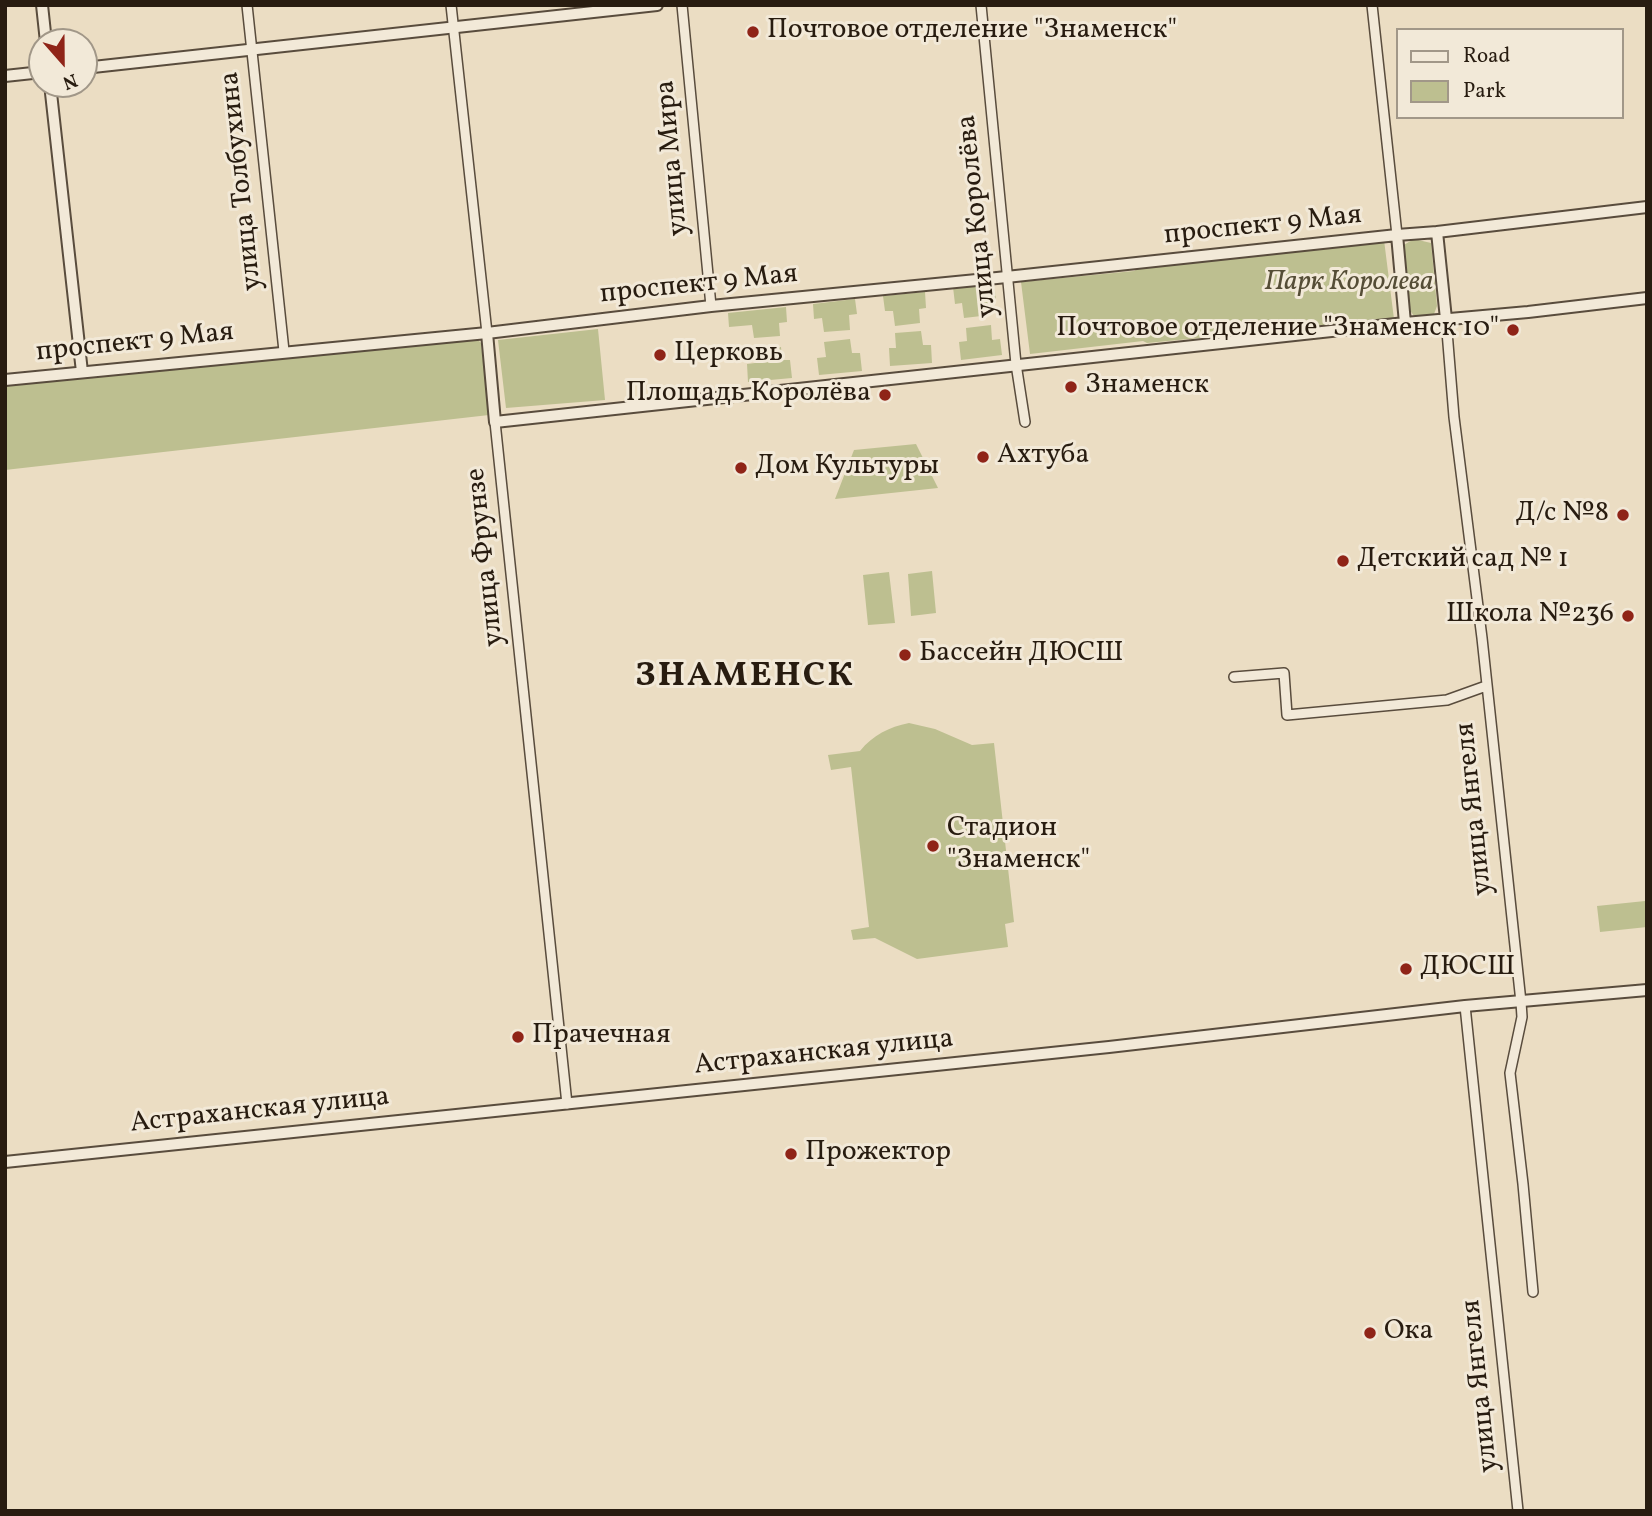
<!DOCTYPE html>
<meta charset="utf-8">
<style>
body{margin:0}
#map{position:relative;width:1652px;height:1516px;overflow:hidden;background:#ebddc3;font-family:Vollkorn,serif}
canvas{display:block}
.frame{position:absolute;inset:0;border:7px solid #281c10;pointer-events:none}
.legend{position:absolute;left:1396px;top:28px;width:228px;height:91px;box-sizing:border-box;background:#f2e9d8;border:2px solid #a19788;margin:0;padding:9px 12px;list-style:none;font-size:21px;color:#281c10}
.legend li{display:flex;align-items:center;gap:14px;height:35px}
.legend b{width:35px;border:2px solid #a19788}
.north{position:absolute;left:28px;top:28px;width:70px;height:70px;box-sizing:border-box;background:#f2e9d8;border:2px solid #a19788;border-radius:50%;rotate:159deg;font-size:19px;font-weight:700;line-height:28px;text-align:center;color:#281c10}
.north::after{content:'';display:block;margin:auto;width:24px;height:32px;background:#8f2418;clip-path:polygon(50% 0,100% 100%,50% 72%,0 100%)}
</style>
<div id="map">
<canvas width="1652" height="1516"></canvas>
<div class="frame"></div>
<ul class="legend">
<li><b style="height:9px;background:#f2e9d8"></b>Road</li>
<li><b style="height:19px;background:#bdbf90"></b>Park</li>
</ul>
<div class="north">N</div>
</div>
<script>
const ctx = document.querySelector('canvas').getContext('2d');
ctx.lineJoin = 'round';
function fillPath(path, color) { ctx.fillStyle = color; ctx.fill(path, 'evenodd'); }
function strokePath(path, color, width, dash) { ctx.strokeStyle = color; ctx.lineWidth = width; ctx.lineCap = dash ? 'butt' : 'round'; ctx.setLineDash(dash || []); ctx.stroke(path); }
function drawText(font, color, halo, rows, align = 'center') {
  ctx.font = font + ' Vollkorn,serif'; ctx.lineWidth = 6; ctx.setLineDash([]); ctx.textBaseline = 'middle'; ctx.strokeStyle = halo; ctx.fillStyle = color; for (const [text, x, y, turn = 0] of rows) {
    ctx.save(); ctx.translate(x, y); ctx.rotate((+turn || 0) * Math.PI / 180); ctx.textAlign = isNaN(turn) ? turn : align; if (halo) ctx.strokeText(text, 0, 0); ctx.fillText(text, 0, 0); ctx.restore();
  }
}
fillPath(new Path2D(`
 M1414 239 1431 243 1437 306 1434 314 1414 316 1409 309 1402 246Z
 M1384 240 1394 319 1147 343 1143 341 1030 354 1021 282 1134 271 1141 267Z
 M994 283 996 299 988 300 990 315 964 318 962 303 955 304 953 287Z
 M925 292 926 308 919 309 920 323 895 326 893 311H885L883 296Z
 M855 299 857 314 849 315 850 330 824 332 822 318 814 319 813 304Z
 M786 307 787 322 779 323 780 336 754 338 752 325 729 327 728 313Z
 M991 325 992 340 1000 339 1002 355 961 360 959 342 967 341 966 328Z
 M598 329 605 400 506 408 498 340Z
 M921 331 923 345H931L932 363 890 366 889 348H896L895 333Z
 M473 335 481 343 489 415 5 470V384Z
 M850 339 852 353H860L862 371 819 375 817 358 826 357 824 342Z
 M781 347 782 360H790L792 378 748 382 747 364 755 363 754 350Z
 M916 444 938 488 835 499 854 450Z
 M932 571 936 613 911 616 908 574Z
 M889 572 895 623 868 625 863 575Z
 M909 723 935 729 972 745 994 743 1014 922 1005 924 1008 947 917 959 875 938 853 940 851 930 869 927 851 767 831 770 828 755 860 751C873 735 889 727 909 723Z
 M1645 901 1647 927 1600 932 1597 906Z`), '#bdbf90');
const minor = new Path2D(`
 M247 5 284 351
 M451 5 487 333
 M682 5 711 306
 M981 5 1016 364 1025 422
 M1372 5 1397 235
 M1446 319 1454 417 1482 638 1521 1002 1522 1017 1510 1073 1523 1184 1533 1292
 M495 422 567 1104
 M1234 677 1284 673 1287 715 1447 700 1486 686
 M1465 1006 1518 1511`);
const tertiary = new Path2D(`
 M42 5 46 42
 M84 68 657 5
 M5 76 42 72
 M50 84 82 372
 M1437 232 1647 207
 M1446 319 1437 232 1397 235 1405 323 1528 312 1647 298
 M487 333 495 422 1405 323
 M5 380 487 333 711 306 997 278 1397 235
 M5 1162 1109 1047 1465 1006 1647 990`);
strokePath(minor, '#594c3d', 12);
strokePath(tertiary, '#594c3d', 14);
strokePath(minor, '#f2e9d8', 9);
strokePath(tertiary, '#f2e9d8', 10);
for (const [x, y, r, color] of [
 [753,32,7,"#8f2418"],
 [1513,330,7,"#8f2418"],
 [660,355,7,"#8f2418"],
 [1071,387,7,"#8f2418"],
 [885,395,7,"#8f2418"],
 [983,457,7,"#8f2418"],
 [741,468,7,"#8f2418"],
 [1623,515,7,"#8f2418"],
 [1343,561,7,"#8f2418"],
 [1628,616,7,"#8f2418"],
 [905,655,7,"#8f2418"],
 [933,846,7,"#8f2418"],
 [1406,969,7,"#8f2418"],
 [518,1037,7,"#8f2418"],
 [791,1154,7,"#8f2418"],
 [1370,1333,7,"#8f2418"]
]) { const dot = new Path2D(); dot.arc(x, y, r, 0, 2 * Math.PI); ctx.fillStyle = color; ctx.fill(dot); strokePath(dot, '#f2e9d8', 2.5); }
drawText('28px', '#281c10', '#f2e9d8', [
 ["Почтовое отделение \"Знаменск\"",767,32],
 ["Почтовое отделение \"Знаменск 10\"",1499,330,"right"],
 ["Церковь",674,355],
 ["Знаменск",1085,387],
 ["Площадь Королёва",871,395,"right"],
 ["Ахтуба",997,457],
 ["Дом Культуры",755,468],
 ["Д/с №8",1609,515,"right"],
 ["Детский сад № 1",1357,561],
 ["Школа №236",1614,616,"right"],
 ["Бассейн ДЮСШ",919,655],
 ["Стадион",947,830],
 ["\"Знаменск\"",947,862],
 ["ДЮСШ",1420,969],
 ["Прачечная",532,1037],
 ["Прожектор",805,1154],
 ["Ока",1384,1333]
], 'left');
drawText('28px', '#281c10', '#f2e9d8', [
 ["улица Мира",674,158,-95],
 ["улица Толбухина",243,181,-96],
 ["улица Королёва",979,216,-96],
 ["проспект 9 Мая",1263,227,-6],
 ["проспект 9 Мая",699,286,-6],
 ["проспект 9 Мая",135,344,-6],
 ["улица Фрунзе",487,557,-96],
 ["улица Янгеля",1476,809,-96],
 ["Астраханская улица",824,1054,-6],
 ["Астраханская улица",260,1112,-6],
 ["улица Янгеля",1482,1386,-96]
]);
drawText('italic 28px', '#554d36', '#f2e9d8', [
 ["Парк Королева",1349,284]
]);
ctx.letterSpacing = '2px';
drawText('bold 35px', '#281c10', '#f2e9d8', [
 ["ЗНАМЕНСК",745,679]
]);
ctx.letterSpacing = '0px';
</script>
